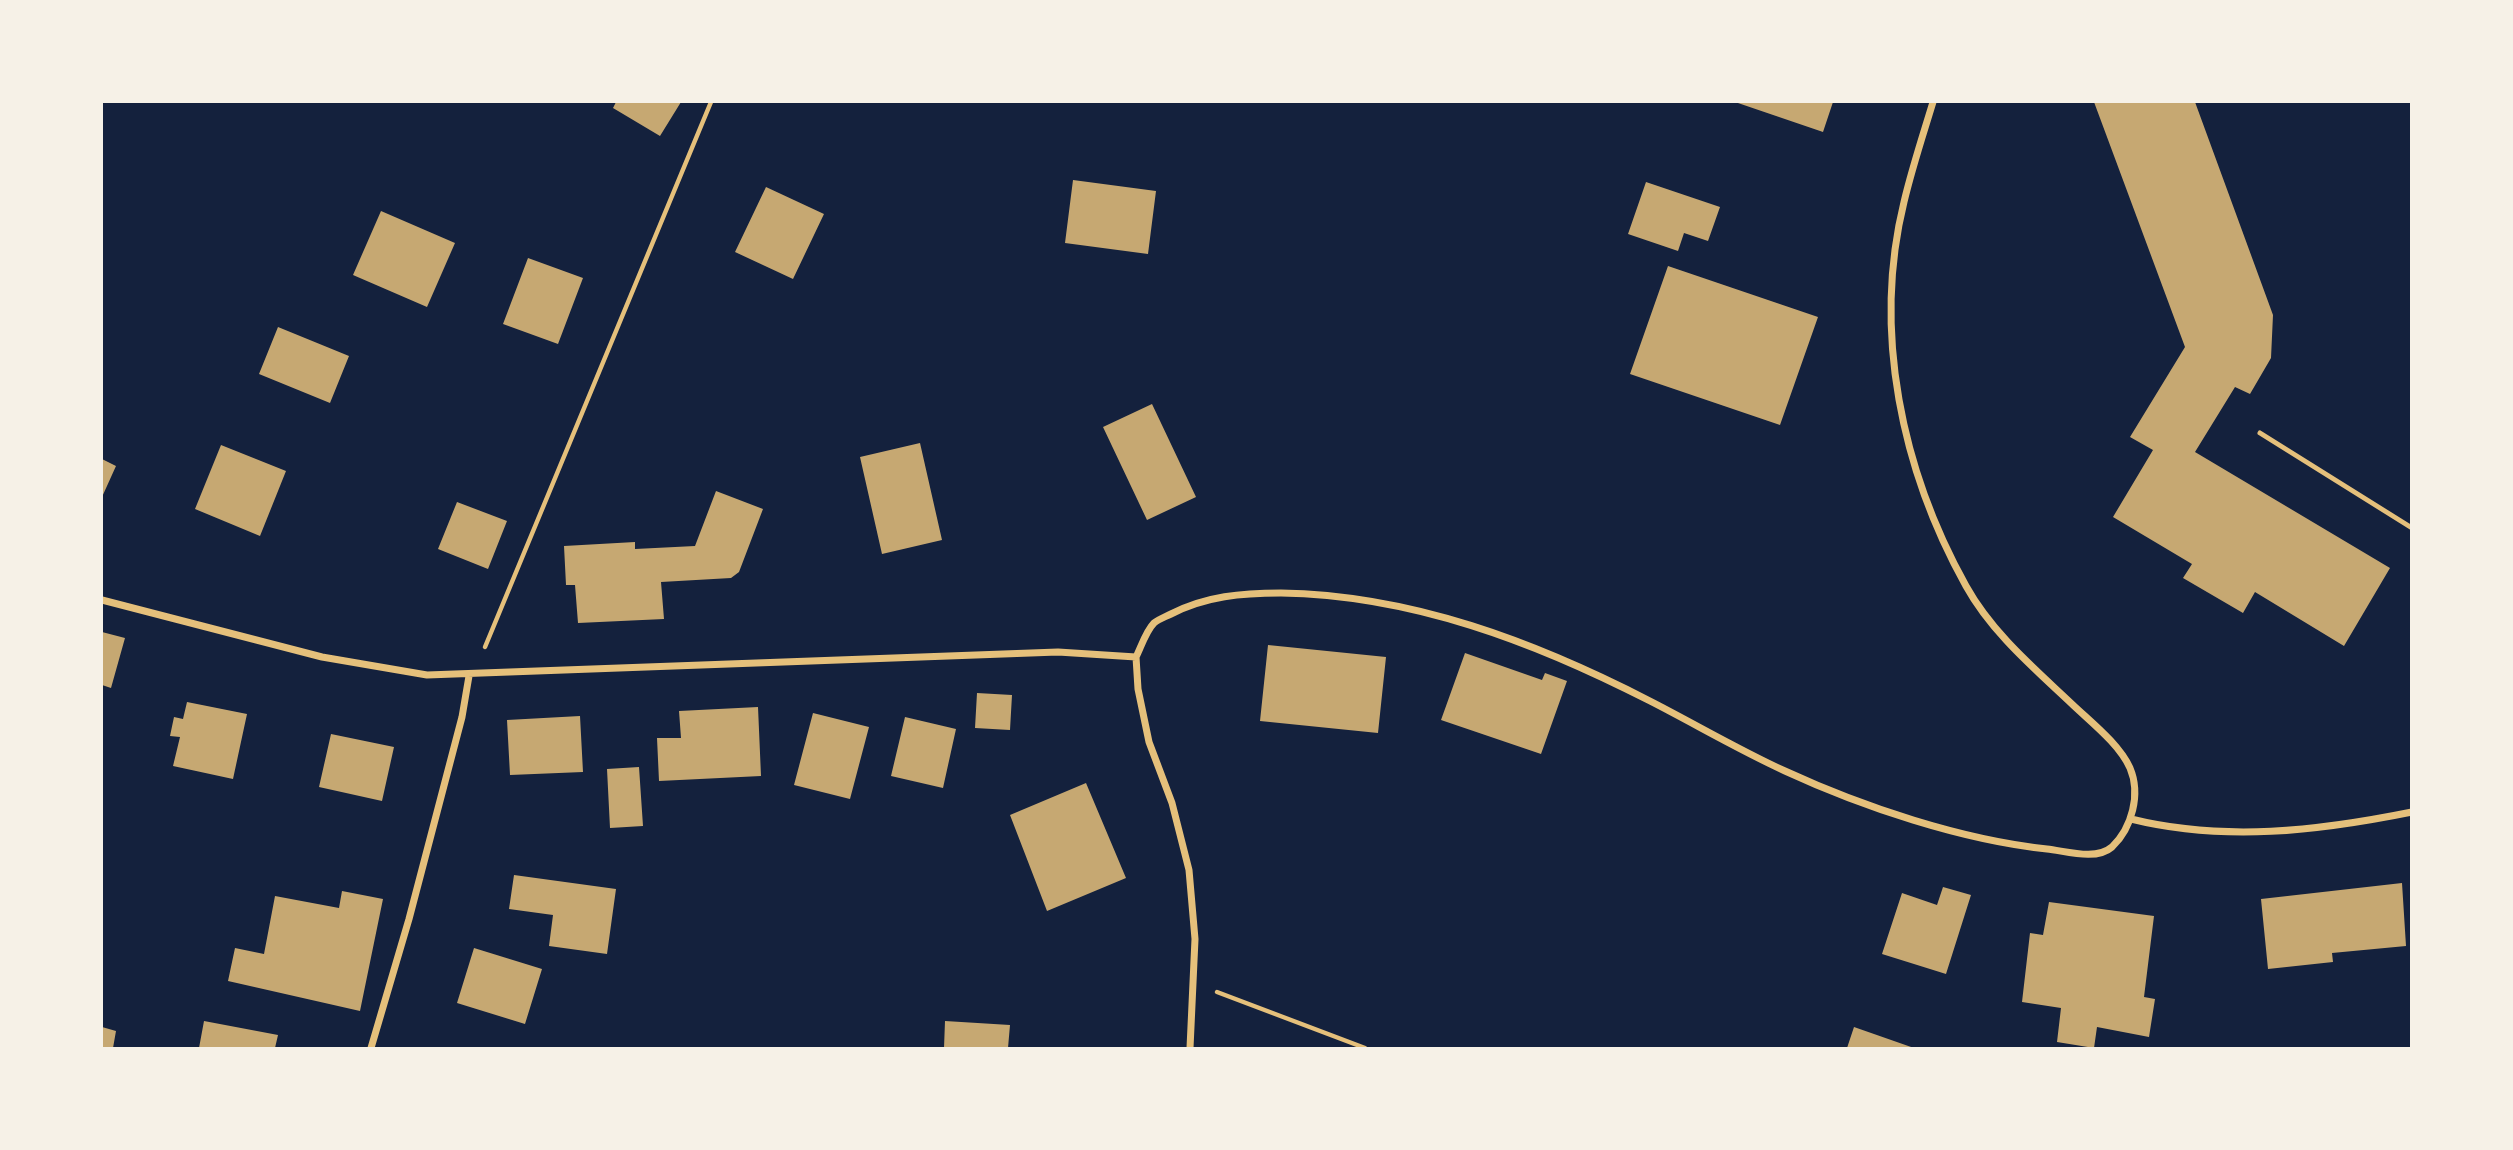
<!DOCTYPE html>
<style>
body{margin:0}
#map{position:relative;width:2513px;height:1150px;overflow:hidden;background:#14213d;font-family:"Roboto Condensed",sans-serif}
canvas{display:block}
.frame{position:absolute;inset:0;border:103px solid #f6f1e7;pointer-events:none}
</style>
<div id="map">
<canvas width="2513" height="1150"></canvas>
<div class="frame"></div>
</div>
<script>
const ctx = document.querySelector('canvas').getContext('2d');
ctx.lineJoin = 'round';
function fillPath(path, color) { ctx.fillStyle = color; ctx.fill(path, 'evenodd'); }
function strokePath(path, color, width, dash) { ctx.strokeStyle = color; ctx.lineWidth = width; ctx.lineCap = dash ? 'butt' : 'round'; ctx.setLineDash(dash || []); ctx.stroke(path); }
fillPath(new Path2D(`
 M616 102H681L660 136 613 108Z
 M1735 102H1833L1823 132Z
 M2094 102H2195L2273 315 2271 358 2250 394 2235 387 2195 452 2390 568 2344 646 2255 592 2243 613 2183 578 2192 564 2113 517 2153 450 2130 437 2185 347Z
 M1073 180 1156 191 1148 254 1065 243Z
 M1646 182 1720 207 1708 241 1684 233 1678 251 1628 234Z
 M766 187 824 214 793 279 735 252Z
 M381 211 455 243 427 307 353 275Z
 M528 258 583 278 558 344 503 324Z
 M1668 266 1818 317 1780 425 1630 374Z
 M278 327 349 356 330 403 259 374Z
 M1152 404 1196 497 1147 520 1103 427Z
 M920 443 942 540 882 554 860 457Z
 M221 445 286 471 260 536 195 509Z
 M102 459 116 466 102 497Z
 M716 491 763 509 739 572 731 578 661 582 664 619 578 623 575 585H566L564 546 635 542V549L695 546Z
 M457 502 507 521 488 569 438 549Z
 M102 632 125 638 111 688 102 685Z
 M1268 645 1386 657 1378 733 1260 721Z
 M1465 653 1542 680 1545 673 1567 681 1541 754 1441 720Z
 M977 693 1012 695 1010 730 975 728Z
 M187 702 247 714 233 779 173 766 180 737 170 736 174 717 183 719Z
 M758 707 761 776 659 781 657 738H681L679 711Z
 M813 713 869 727 850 799 794 785Z
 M580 716 583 772 510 775 507 720Z
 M905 717 956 729 943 788 891 776Z
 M331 734 394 747 382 801 319 787Z
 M639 767 643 826 610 828 607 769Z
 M1086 783 1126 878 1047 911 1010 815Z
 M514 875 616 889 607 954 549 946 553 915 509 909Z
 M2402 883 2406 946 2332 953 2333 962 2268 969 2261 899Z
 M1943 887 1971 895 1946 974 1882 954 1902 893 1937 905Z
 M342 891 383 899 360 1011 228 981 235 948 264 954 275 896 339 908Z
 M2049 902 2154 916 2144 997 2155 999 2149 1037 2097 1027 2094 1048 2057 1042 2061 1008 2022 1002 2030 933 2043 935Z
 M474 948 542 969 525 1024 457 1003Z
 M204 1021 278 1035 275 1048H199Z
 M945 1021 1010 1025 1008 1048H944Z
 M102 1027 116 1031 113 1048H102Z
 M1854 1027 1914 1048H1847Z`), '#c6a872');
strokePath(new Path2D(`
 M485 647 711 102
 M1217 992 1365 1048`), '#e5c07b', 4.5);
strokePath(new Path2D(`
 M2260 433 2412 528`), '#e5c07b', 5);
strokePath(new Path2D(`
 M102 600 322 657 427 675 1058 652 1136 657
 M1136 657C1141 647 1146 631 1154 623 1159 619 1165 617 1171 614 1206 596 1242 593 1281 593 1412 595 1535 642 1650 701 1695 724 1739 750 1785 771 1863 807 1962 840 2047 849 2066 851 2096 861 2112 847 2132 828 2141 794 2130 768 2119 744 2092 723 2073 705 2035 669 1992 633 1966 586 1902 471 1872 332 1904 202 1912 168 1923 135 1933 102
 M1136 657 1138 689 1149 742 1172 803 1189 870 1195 939 1190 1048
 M2131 819C2224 842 2318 831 2412 812
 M371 1048 409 919 462 717 469 676`), '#e5c07b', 7);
</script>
